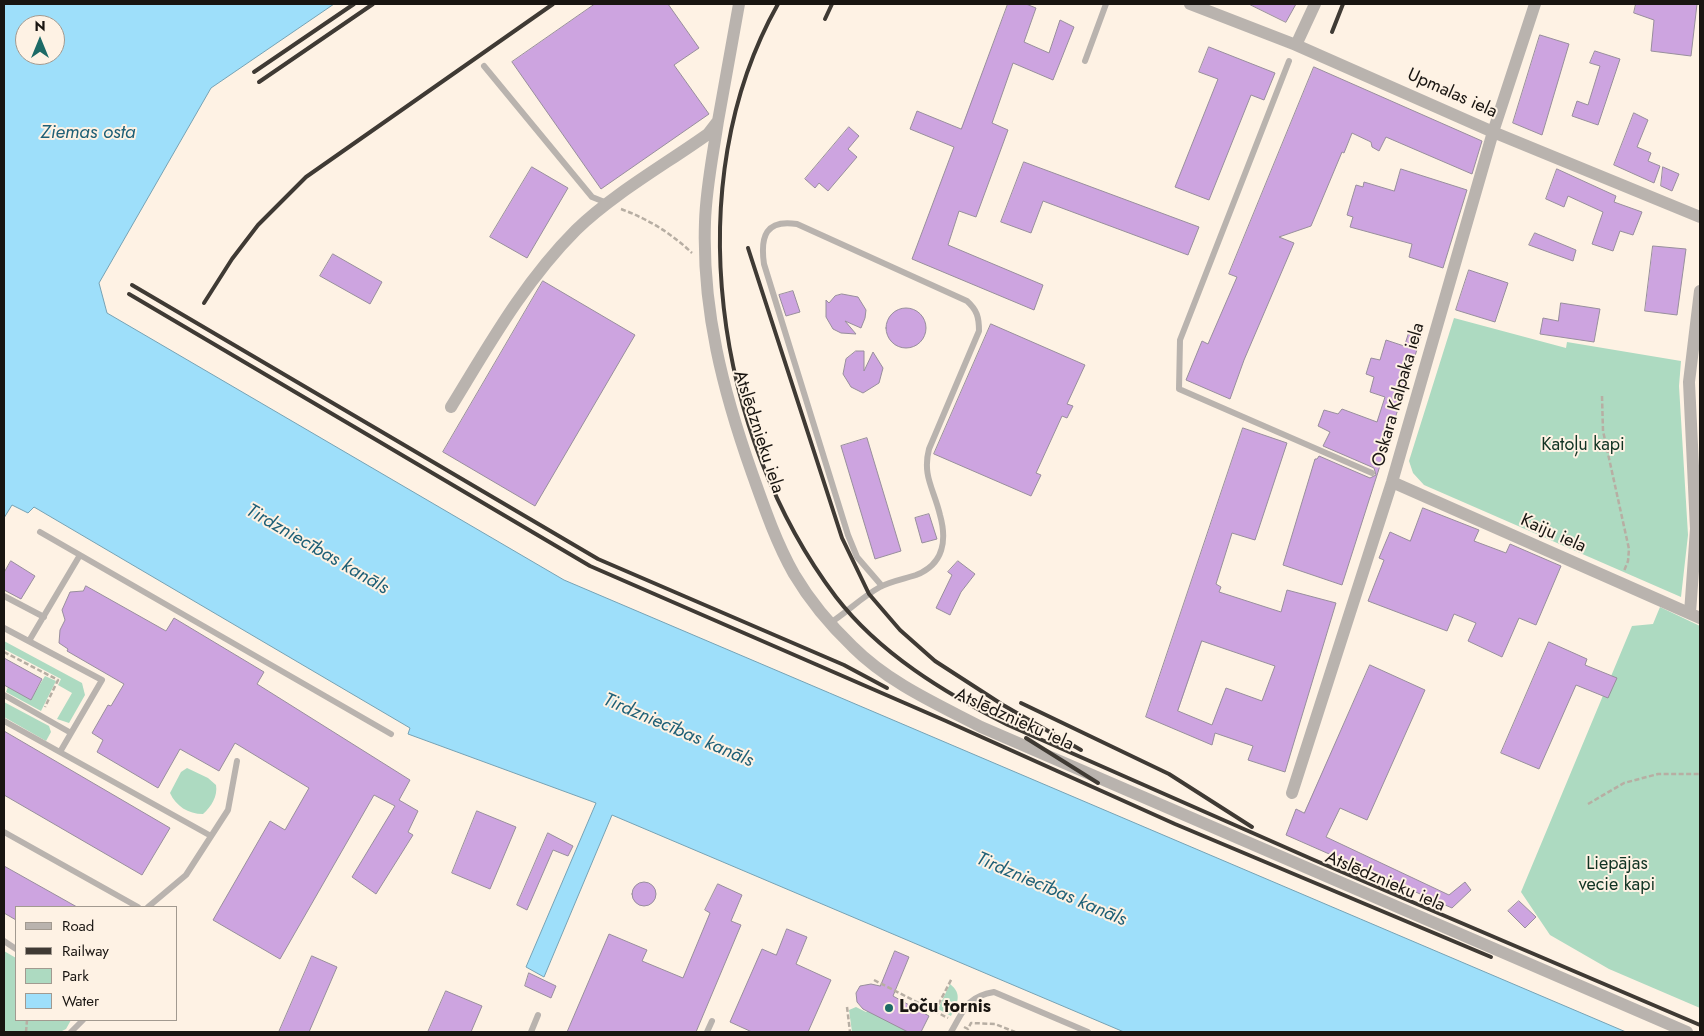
<!DOCTYPE html>
<meta charset="utf-8">
<style>
body{margin:0}
#map{position:relative;width:1704px;height:1036px;overflow:hidden;background:#fef2e4;font-family:Jost,sans-serif}
canvas{display:block}
.frame{position:absolute;inset:0;border:5px solid #191511;pointer-events:none}
.legend{position:absolute;left:15px;top:906px;width:162px;height:115px;box-sizing:border-box;background:#fef2e4;border:1px solid #a29a90;margin:0;padding:6px 9px;list-style:none;font-size:15px;color:#191511}
.legend li{display:flex;align-items:center;gap:10px;height:25px}
.legend b{width:25px;border:1px solid #a29a90}
.north{position:absolute;left:15px;top:15px;width:50px;height:50px;box-sizing:border-box;background:#fef2e4;border:1px solid #a29a90;border-radius:50%;rotate:0deg;font-size:14px;font-weight:700;line-height:20px;text-align:center;color:#191511}
.north::after{content:'';display:block;margin:auto;width:18px;height:22px;background:#1d6a66;clip-path:polygon(50% 0,100% 100%,50% 72%,0 100%)}
</style>
<div id="map">
<canvas width="1704" height="1036"></canvas>
<div class="frame"></div>
<ul class="legend">
<li><b style="height:6px;background:#b9b3ae"></b>Road</li>
<li><b style="height:6px;background:#3f3a34"></b>Railway</li>
<li><b style="height:14px;background:#addac1"></b>Park</li>
<li><b style="height:14px;background:#9edffa"></b>Water</li>
</ul>
<div class="north">N</div>
</div>
<script>
const ctx = document.querySelector('canvas').getContext('2d');
ctx.lineJoin = 'round';
function fillPath(path, color) { ctx.fillStyle = color; ctx.fill(path, 'evenodd'); }
function strokePath(path, color, width, dash) { ctx.strokeStyle = color; ctx.lineWidth = width; ctx.lineCap = dash ? 'butt' : 'round'; ctx.setLineDash(dash || []); ctx.stroke(path); }
function drawText(font, color, halo, rows, align = 'center') {
  ctx.font = font + ' Jost,sans-serif'; ctx.lineWidth = 4; ctx.setLineDash([]); ctx.textBaseline = 'middle'; ctx.strokeStyle = halo; ctx.fillStyle = color; for (const [text, x, y, turn = 0] of rows) {
    ctx.save(); ctx.translate(x, y); ctx.rotate((+turn || 0) * Math.PI / 180); ctx.textAlign = isNaN(turn) ? turn : align; if (halo) ctx.strokeText(text, 0, 0); ctx.fillText(text, 0, 0); ctx.restore();
  }
}
fillPath(new Path2D(`
 M1454 318 1566 348 1567 342 1681 361 1679 386 1688 535 1681 597 1424 485 1413 473 1409 461Z
 M1660 607 1700 626V1008L1609 969 1550 935 1521 892 1632 626 1653 624Z
 M4 641 82 683 85 695 69 723 57 719 72 693 58 685 61 679 4 649Z
 M45 676 56 681 41 711 6 692 8 687 31 699Z
 M4 702 49 726 51 732 46 741 4 717Z
 M187 768 208 778 216 785C218 796 211 807 203 814 188 814 176 806 170 793L181 772Z
 M4 951 16 958V1020H71L66 1029 60 1032H4Z
 M950 984C963 994 957 1004 951 1016L938 1009Z
 M856 1007 866 1012 869 1010 908 1032H852L849 1010Z`), '#addac1');
const water = new Path2D(`
 M4 4H334L211 88 99 283 107 313 564 580 1626 1032H1124L612 815 544 977 526 967 596 803 408 734 410 728 34 507 28 513 12 505 4 518ZM25 25H55V55H25Z`);
fillPath(water, '#9edffa');
strokePath(water, '#76a2b4', 1);
const building = new Path2D(`
 M595 4H668L699 48 674 65 709 114 601 189 512 62Z
 M1008 4H1026L1036 8 1024 42 1049 53 1060 20 1074 27 1053 80 1013 63 992 123 1008 130 976 217 959 211 948 245 1043 285 1034 310 912 259 954 147 910 129 917 111 961 129Z
 M1249 4H1296L1286 22Z
 M1636 4H1697L1691 56 1651 51 1654 20 1634 13Z
 M1540 35 1569 44 1542 135 1513 123Z
 M1209 47 1275 73 1264 100 1251 95 1209 200 1175 187 1218 79 1199 72Z
 M1595 51 1620 59 1598 125 1572 116 1577 101 1588 105 1600 66 1590 63Z
 M1314 67 1482 141 1472 174 1386 137 1379 151 1372 147 1371 142 1352 133 1344 153 1342 152 1311 226 1279 237 1294 243 1244 360 1230 399 1186 380 1202 341 1208 344 1237 277 1229 274Z
 M1634 113 1648 120 1637 147 1651 153 1648 161 1660 166 1654 183 1614 165Z
 M849 127 859 136 848 149 857 157 828 191 819 183 815 188 805 179Z
 M1024 162 1199 227 1188 255 1043 201 1031 233 1001 222Z
 M532 167 568 188 527 258 490 237Z
 M1663 167 1679 174 1672 191 1661 186Z
 M1401 169 1467 190 1443 268 1409 257 1412 244 1350 227 1353 217 1347 215 1356 185 1363 187 1364 182 1394 191Z
 M1557 169 1616 196 1614 202 1642 212 1633 235 1620 231 1613 251 1592 244 1603 212 1568 196 1564 207 1546 199Z
 M1535 233 1576 250 1573 261 1529 245Z
 M1653 246 1686 249 1677 315 1645 311Z
 M333 254 382 282 370 304 320 276Z
 M1469 270 1508 283 1495 322 1456 310Z
 M543 281 635 335 535 506 443 452Z
 M793 291 800 312 786 316 779 295Z
 M842 294 858 297 866 310 865 318 861 328 845 321 856 334 841 333 833 329 826 317V300L829 303 835 296Z
 M1561 303 1600 309 1594 342 1540 334 1543 318 1558 321Z
 M886 328a20 20 0 1 1 40 0a20 20 0 1 1-40 0Z
 M991 324 1085 365 1067 404 1073 406 1067 418 1062 416 1036 473 1041 475 1031 496 934 454Z
 M1409 333 1421 337 1342 585 1283 565 1315 459H1317L1319 456 1370 478 1376 475 1374 468 1323 446 1330 432 1318 426 1324 410 1338 414 1342 409 1377 422 1385 397 1370 392 1374 377 1366 374 1371 358 1380 360 1386 340 1404 346Z
 M856 351H864V371L873 352 883 368 879 383 863 393 851 387 843 374 846 359Z
 M1243 428 1287 443 1255 540 1232 533 1216 584 1221 587 1219 592 1281 612 1287 590 1336 603 1285 772 1248 760 1253 746 1215 733 1212 745 1146 717ZM1202 641 1275 666 1262 701 1226 688 1212 725 1178 711Z
 M867 438 901 551 875 559 841 446Z
 M1423 508 1479 530 1474 541 1506 553 1510 544 1561 566 1536 625 1519 618 1502 657 1468 641 1476 623 1454 614 1447 631 1368 601 1384 560 1379 558 1390 532 1410 541Z
 M929 514 937 539 922 543 915 518Z
 M11 561 35 576 21 599 4 590V573Z
 M958 561 975 574 961 592 950 615 936 608 952 575 948 572Z
 M86 586 166 631 174 618 264 672 257 684 410 780 399 800 418 811 408 832 413 835 376 894 352 877 395 806 374 795 280 959 213 920 270 821 285 830 309 788 235 743 219 771 180 749 158 788 97 752 103 740 92 733 108 705 111 706 124 684 67 651 68 649 59 643 60 630 65 620 62 610 70 592 83 591Z
 M1549 642 1587 659 1585 665 1617 678 1608 698 1576 685 1539 769 1501 753Z
 M4 658 42 679 31 700 4 685Z
 M1370 665 1425 690 1367 820 1340 808 1326 837 1449 895 1465 882 1471 890 1452 908 1286 835 1296 809 1304 813Z
 M4 731 170 828 142 875 4 795Z
 M477 811 516 827 490 889 452 873Z
 M548 833 573 846 568 856 553 850 527 910 517 905Z
 M4 866 77 907H16V920L4 913Z
 M632 894a12 12 0 1 1 24 0a12 12 0 1 1-24 0Z
 M718 884 742 895 731 921 741 925 696 1032H567L609 934 647 950 642 961 683 978 710 913 705 910Z
 M1519 901 1536 917 1525 928 1508 911Z
 M787 929 807 937 796 964 831 980 808 1032H752L730 1022 762 949 776 955Z
 M895 951 909 957 893 996 929 1016 921 1032H908L863 1009 857 1002 856 993 860 986 871 984 880 986Z
 M312 956 337 967 309 1032H279Z
 M529 973 556 986 551 998 525 986Z
 M446 991 482 1006 471 1032H428Z`);
fillPath(building, '#cda4e0');
strokePath(building, '#988e9c', 1);
strokePath(new Path2D(`
 M621 209C648 219 671 233 692 253
 M1602 396 1603 431 1629 549 1628 561 1624 571
 M4 652 58 680 45 707
 M1588 804 1624 783 1658 774H1700
 M874 980 948 1018
 M847 1007 850 1032
 M935 1011 952 978
 M964 1027 968 1029 971 1023 995 1024 1015 1032
 M26 1032 27 1020`), '#b7aea3', 2.5, [5, 2.5]);
strokePath(new Path2D(`
 M1085 61 1106 4
 M1289 61 1180 340 1179 389 1372 473
 M484 66 592 197 607 203
 M40 532 391 734
 M4 596 44 617
 M830 623C847 612 862 597 880 587 891 581 904 579 916 575 944 564 947 540 940 515 934 489 922 476 929 449L979 331C979 317 977 310 967 301L797 224C766 219 760 236 764 264L848 535 857 557 882 586
 M4 628 102 680 60 752
 M29 641 80 555
 M4 695 71 733
 M4 721 211 836
 M4 832 138 907
 M148 907 186 875 228 810 237 761
 M4 941 16 949
 M71 1032 83 1020
 M531 1032 538 1015
 M707 1032 712 1021
 M951 1032C964 1010 966 997 994 992L1088 1032`), '#b9b3ae', 6);
strokePath(new Path2D(`
 M1190 4 1296 45 1493 132 1700 217
 M1296 45 1315 4
 M718 121C713 155 706 188 705 222 702 310 723 391 752 473 764 507 776 542 794 574 810 601 831 626 853 647 889 683 937 704 981 727L1687 1032
 M451 407C489 345 524 282 576 230 613 194 666 164 708 134L718 121 739 4
 M1392 482 1700 618
 M1690 613 1696 529 1689 382 1700 291
 M1292 793 1392 482 1493 132 1535 4`), '#b9b3ae', 12);
strokePath(new Path2D(`
 M778 4C677 183 715 437 836 597 880 654 945 693 1008 725L1314 860 1700 1025
 M825 19 832 4
 M1332 32 1343 4
 M254 72 354 4
 M259 82 373 4
 M748 248 842 538 869 594 900 630 935 661 1003 705 1081 750
 M132 285 598 559 844 665 887 688
 M129 294 590 566 946 721 1175 824 1491 957
 M204 303 232 259 258 225 306 177 553 4
 M1021 703 1169 774 1252 827
 M1026 738 1098 783`), '#3f3a34', 4);
for (const [x, y, r, color] of [
 [889,1008,5,"#1d6a66"]
]) { const dot = new Path2D(); dot.arc(x, y, r, 0, 2 * Math.PI); ctx.fillStyle = color; ctx.fill(dot); strokePath(dot, '#fef2e4', 2); }
drawText('18px', '#191511', '#fef2e4', [
 ["Upmalas iela",1452,94,24],
 ["Oskara Kalpaka iela",1399,395,-74],
 ["Atslēdznieku iela",758,432,72],
 ["Kaiju iela",1553,534,24],
 ["Atslēdznieku iela",1014,720,24],
 ["Atslēdznieku iela",1385,882,23]
]);
drawText('18px', '#113323', '#fef2e4', [
 ["Katoļu kapi",1583,446],
 ["Liepājas",1617,865],
 ["vecie kapi",1617,886]
]);
drawText('bold 18px', '#191511', '#fef2e4', [
 ["Loču tornis",899,1008]
], 'left');
drawText('italic 19px', '#1e5f76', '#fef2e4', [
 ["Ziemas osta",88,133],
 ["Tirdzniecības kanāls",317,550,30],
 ["Tirdzniecības kanāls",678,731,23],
 ["Tirdzniecības kanāls",1051,890,23]
]);
</script>
